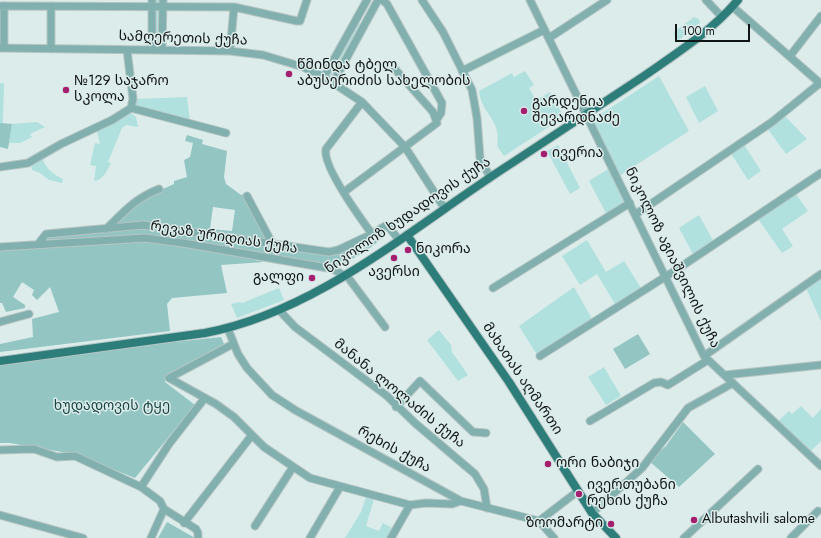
<!DOCTYPE html>
<meta charset="utf-8">
<style>
body{margin:0}
#map{position:relative;width:821px;height:538px;overflow:hidden;background:#dbeceb;font-family:Jost,sans-serif}
canvas{display:block}
.scale{position:absolute;left:675px;top:24px;width:75px;height:18px;box-sizing:border-box;border:2px solid #101515;border-top:0;padding-left:5px;font-size:12px;line-height:14px;white-space:nowrap;color:#101515;-webkit-text-stroke:3px #dbeceb;paint-order:stroke}
</style>
<div id="map">
<canvas width="821" height="538"></canvas>
<div class="scale">100 m</div>
</div>
<script>
const ctx = document.querySelector('canvas').getContext('2d');
ctx.lineJoin = 'round';
function fillPath(path, color) { ctx.fillStyle = color; ctx.fill(path, 'evenodd'); }
function strokePath(path, color, width, dash) { ctx.strokeStyle = color; ctx.lineWidth = width; ctx.lineCap = dash ? 'butt' : 'round'; ctx.setLineDash(dash || []); ctx.stroke(path); }
function drawText(font, color, halo, rows, align = 'center') {
  ctx.font = font + ' Jost,"Noto Sans Georgian",sans-serif'; ctx.lineWidth = 3; ctx.setLineDash([]); ctx.textBaseline = 'middle'; ctx.strokeStyle = halo; ctx.fillStyle = color; for (const [text, x, y, turn = 0] of rows) {
    ctx.save(); ctx.translate(x, y); ctx.rotate((+turn || 0) * Math.PI / 180); ctx.textAlign = isNaN(turn) ? turn : align; if (halo) ctx.strokeText(text, 0, 0); ctx.fillText(text, 0, 0); ctx.restore();
  }
}
fillPath(new Path2D(`
 M154 0H162V42H154Z
 M694 17 699 19 700 23 679 40 675 38 674 32Z
 M358 22 362 26 335 75 332 76 330 73Z
 M525 71 534 85 529 88 536 100 550 92 564 117 504 156 497 146C502 120 482 115 479 91L512 73 514 77Z
 M659 76 689 131 619 176 592 120Z
 M0 83H4L3 123H0Z
 M705 86 718 111 699 123 686 97Z
 M187 97 190 121 136 107 135 99Z
 M131 113 136 117 138 127 126 125 122 128 108 162 111 163C107 171 103 180 94 181L96 166 90 165 95 143 100 144 97 131Z
 M784 115 807 139 786 154 767 128Z
 M37 122 45 127 30 134 32 137 20 143H9L12 124Z
 M743 143 761 171 748 180 730 152Z
 M558 145 580 188 570 194 547 151Z
 M42 157C44 167 54 175 63 179L62 183 49 180 40 173 32 170 31 163Z
 M608 169 626 203 607 215 589 181Z
 M796 194 808 211 782 229 793 246 782 253 758 219Z
 M699 215 714 242 694 256 679 228Z
 M587 240 606 272 624 261 641 288 615 304 597 274 580 285 562 256Z
 M821 277V321L806 288Z
 M574 287 592 319 537 355 519 326Z
 M279 288 284 300 237 318 231 304 240 302 242 303Z
 M439 330 451 345 452 352 468 375 458 381 427 340Z
 M604 367 621 396 606 405 588 377Z
 M801 406 813 418 821 409V441L811 451 776 423 789 411 792 414Z
 M366 497 374 499 366 526 379 531 383 523 394 529 389 538H345L361 512Z`), '#b1e1de');
fillPath(new Path2D(`
 M0 123 12 124 8 149 0 147Z
 M187 135 203 140 202 144 227 151 224 177 226 184 241 195 243 194 266 238 264 240 161 226 112 228 143 198 174 184V181L187 177 184 160 190 157 193 143 185 141ZM213 207 235 210 232 231 210 229Z
 M147 227 340 252 386 228C387 241 355 257 344 264L337 266 128 236 45 240 50 236Z
 M141 240 207 249 264 262 221 265 227 293 172 298 167 304 170 331 0 352V344L33 337 32 319 59 312 50 287 37 300 32 295 34 290 22 282 13 297 25 305V308L6 312 2 303H0V249Z
 M638 334 650 354 625 369 613 349Z
 M221 337 225 346 167 376 165 382 195 405 135 478 74 454 10 443H0V361Z
 M683 422 715 454 679 487 649 461 666 446Z
 M167 522 195 538H158Z`), '#93c5c2');
const minor = new Path2D(`
 M152 0V50
 M382 0 387 4 442 103 441 113 437 119
 M422 0 443 32 472 90 477 118 480 158 490 177
 M530 0 704 356 821 466
 M706 0 722 17
 M0 6 234 7 297 21H300L307 0
 M51 6V49
 M733 7 821 84
 M549 38 607 0
 M0 48 230 51 263 55 303 67 324 77 362 102 405 147 445 209
 M4 48V6
 M162 50 163 0
 M230 51 234 7
 M790 56 821 16
 M462 71 544 30
 M324 77 367 0
 M333 83 378 0
 M362 102 326 149C322 166 361 219 372 234L385 226H388L399 240
 M131 108 226 133
 M0 167 28 163 61 144 112 120 131 108 133 99 127 50
 M344 192 437 123 433 112 394 68
 M247 196 272 243
 M636 214 772 122 820 83
 M106 229C125 211 134 199 159 189
 M39 243 46 234 143 225 329 252 338 250 372 234
 M0 247 145 238 183 243 333 269 345 276
 M347 276 385 327
 M493 288 630 203
 M279 310 295 327 387 396 415 423 475 474 484 489 487 508
 M0 322 29 314
 M228 329 238 354 247 368 272 395 295 410 461 501 539 521 578 491
 M233 344 169 378 216 404 234 417 264 447 310 478 410 505 426 503 452 504 461 501
 M540 356 676 270 821 173
 M704 356 821 274
 M725 375 821 365
 M396 407 420 381 473 432 486 433
 M590 421 654 383 661 382 668 385 708 360
 M0 450 34 449 57 457 75 456 141 487 160 501 164 509 196 529 198 533V538
 M141 487 169 444 204 399
 M592 513 642 468 688 408 733 383
 M0 515 83 538
 M539 521 554 538
 M184 523 252 435
 M255 526 293 467
 M151 538 164 509
 M310 538 340 487
 M391 538 410 505
 M684 538 758 469
 M791 538 818 511`);
const major = new Path2D(`
 M407 235 509 382 592 513 616 538
 M0 361 205 333C320 311 415 225 512 163 556 134 600 105 644 76 677 53 712 31 738 0`);
strokePath(minor, '#b6c5c4', 9);
strokePath(major, '#b6c5c4', 10);
strokePath(minor, '#81b0ae', 7);
strokePath(major, '#2d7d7a', 8);
for (const [x, y, r, color] of [
 [289,74,4,"#a3206e"],
 [66,90,4,"#a3206e"],
 [524,111,4,"#a3206e"],
 [544,154,4,"#a3206e"],
 [408,250,4,"#a3206e"],
 [394,258,4,"#a3206e"],
 [312,278,4,"#a3206e"],
 [548,464,4,"#a3206e"],
 [579,494,4,"#a3206e"],
 [694,520,4,"#a3206e"],
 [611,524,4,"#a3206e"]
]) { const dot = new Path2D(); dot.arc(x, y, r, 0, 2 * Math.PI); ctx.fillStyle = color; ctx.fill(dot); strokePath(dot, '#dbeceb', 1.5); }
drawText('14px', '#101515', '#dbeceb', [
 ["სამღერეთის ქუჩა",183,39,2],
 ["ნიკოლოზ ხუდადოვის ქუჩა",408,216,-34],
 ["რევაზ ურიდიას ქუჩა",224,238,9],
 ["ნიკოლოზ აგიაშვილის ქუჩა",672,258,64],
 ["მახათას აღმართი",522,379,56],
 ["მანანა ლოლაძის ქუჩა",399,394,39],
 ["რეხის ქუჩა",394,450,29]
]);
drawText('14px', '#101515', '#dbeceb', [
 ["წმინდა ტბელ",297,66],
 ["აბუსერიძის სახელობის",297,82],
 ["№129 საჯარო",74,82],
 ["სკოლა",74,98],
 ["გარდენია",532,103],
 ["შევარდნაძე",532,119],
 ["ივერია",552,154],
 ["ნიკორა",416,250],
 ["ავერსი",394,273,"center"],
 ["გალფი",304,278,"right"],
 ["ორი ნაბიჯი",556,464],
 ["ივერთუბანი",587,486],
 ["რეხის ქუჩა",587,502],
 ["Albutashvili salome",702,520],
 ["ზოომარტი",603,524,"right"]
], 'left');
drawText('14px', '#194645', '#dbeceb', [
 ["ხუდადოვის ტყე",112,407]
]);
</script>
